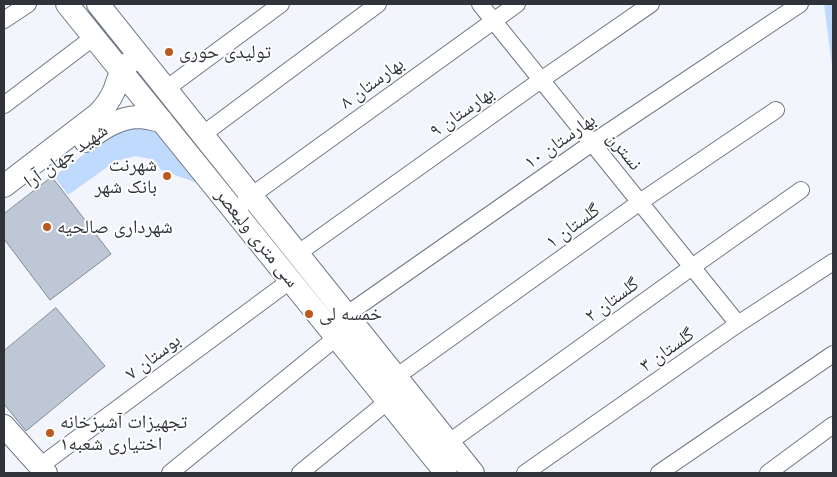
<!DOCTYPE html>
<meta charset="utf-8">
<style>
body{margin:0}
#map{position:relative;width:837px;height:477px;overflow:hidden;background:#f2f6fc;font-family:Mulish,sans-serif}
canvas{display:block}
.frame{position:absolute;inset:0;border:5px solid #30343a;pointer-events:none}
</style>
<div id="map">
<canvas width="837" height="477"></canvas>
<div class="frame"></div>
</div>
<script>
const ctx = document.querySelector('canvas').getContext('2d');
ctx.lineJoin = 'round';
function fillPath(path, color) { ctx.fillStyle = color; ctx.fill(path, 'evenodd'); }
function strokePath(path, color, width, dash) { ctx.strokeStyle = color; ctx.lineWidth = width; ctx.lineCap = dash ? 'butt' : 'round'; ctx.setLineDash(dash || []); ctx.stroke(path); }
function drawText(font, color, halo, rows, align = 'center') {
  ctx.font = font + ' Mulish,"Noto Naskh Arabic",sans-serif'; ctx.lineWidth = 4; ctx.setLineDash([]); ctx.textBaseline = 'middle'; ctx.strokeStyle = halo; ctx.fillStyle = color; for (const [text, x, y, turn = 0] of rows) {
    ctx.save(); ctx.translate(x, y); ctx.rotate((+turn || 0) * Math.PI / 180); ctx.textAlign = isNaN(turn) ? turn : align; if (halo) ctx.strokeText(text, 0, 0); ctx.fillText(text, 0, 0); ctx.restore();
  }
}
fillPath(new Path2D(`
 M824 4H833V73Z
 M139 125 158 129 200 184 161 170 154 160 136 156 116 161 68 195 54 176 111 135Z`), '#c0dafe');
const building = new Path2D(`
 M52 177 111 254 50 300 4 239V214Z
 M56 308 105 366 26 431 4 404V351Z`);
fillPath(building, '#bdc7d6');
strokePath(building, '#808997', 1);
const street = new Path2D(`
 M480 4 738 324
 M4 20 28 4
 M166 89 281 4
 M4 105 94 37
 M202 135 378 4
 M244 203 251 196 517 4
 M297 254 541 80 651 4
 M346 315 592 143 800 4
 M396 377 640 202 776 110
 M448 443 692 267 801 190
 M40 466 291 280
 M170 473 337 337
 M300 473 388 401
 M525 473 738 324 833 262
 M659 473 833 354
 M768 473 833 425`);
const secondary = new Path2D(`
 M67 4 446 473
 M98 4 473 473
 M85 141C102 129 117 118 138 117 146 117 154 120 162 121
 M4 186 98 114C105 107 110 100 114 91 119 79 118 73 129 63
 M4 426 46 473`);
strokePath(street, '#6f7885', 18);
strokePath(secondary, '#6f7885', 24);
strokePath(street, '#fff', 16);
strokePath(secondary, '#fff', 22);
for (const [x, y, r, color] of [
 [169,52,5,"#ba581d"],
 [167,176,5,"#ba581d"],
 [47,227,5,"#ba581d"],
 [309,314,5,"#ba581d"],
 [50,433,5,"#ba581d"]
]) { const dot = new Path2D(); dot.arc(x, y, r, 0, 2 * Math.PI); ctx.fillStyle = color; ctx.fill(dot); strokePath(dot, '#fff', 2); }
drawText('19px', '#30343a', '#fff', [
 ["تولیدی حوری",179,52],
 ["شهرنت",157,165,"right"],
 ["بانک شهر",157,187,"right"],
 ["شهرداری صالحیه",57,227],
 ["خمسه لی",319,314],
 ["تجهیزات آشپزخانه",60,422],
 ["اختیاری شعبه۱",60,444]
], 'left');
drawText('19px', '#30343a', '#fff', [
 ["بهارستان ۸",372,83,-36],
 ["بهارستان ۹",462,112,-35],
 ["بهارستان ۱۰",560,141,-35],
 ["نسترن",624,151,51],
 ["شهید جهان آرا",66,156,-35],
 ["گلستان ۱",573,226,-36],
 ["سی متری ولیعصر",257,238,51],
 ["گلستان ۲",612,300,-36],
 ["گلستان ۳",667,350,-35],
 ["بوستان ۷",153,357,-37]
]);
</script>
